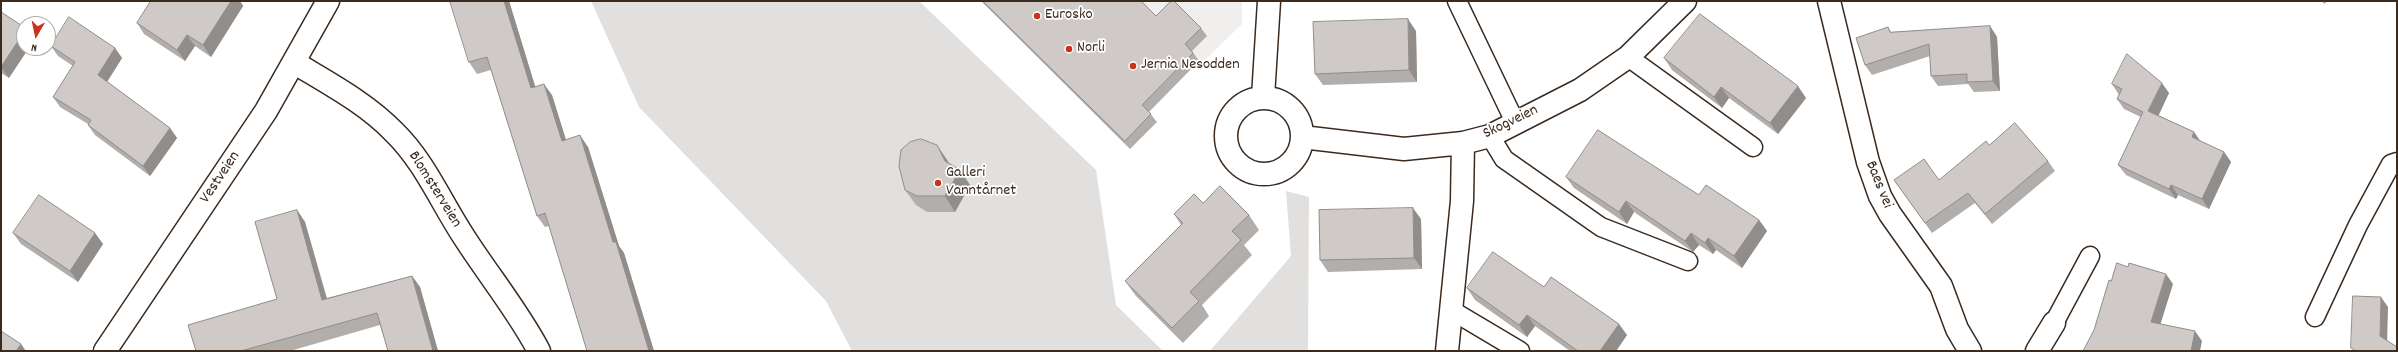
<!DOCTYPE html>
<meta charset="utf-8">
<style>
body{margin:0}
#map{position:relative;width:2398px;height:352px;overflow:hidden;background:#fff;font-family:Dekko,sans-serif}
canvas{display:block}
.frame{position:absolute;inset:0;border:2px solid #3b2a1e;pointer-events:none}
.north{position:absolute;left:16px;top:16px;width:40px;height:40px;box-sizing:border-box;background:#fff;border:1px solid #b1aaa5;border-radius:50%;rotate:189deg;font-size:11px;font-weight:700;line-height:16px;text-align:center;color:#3b2a1e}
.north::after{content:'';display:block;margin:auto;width:14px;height:18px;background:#c8321e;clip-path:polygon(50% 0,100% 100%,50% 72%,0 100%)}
</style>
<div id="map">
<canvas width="2398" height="352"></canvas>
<div class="frame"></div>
<div class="north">N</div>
</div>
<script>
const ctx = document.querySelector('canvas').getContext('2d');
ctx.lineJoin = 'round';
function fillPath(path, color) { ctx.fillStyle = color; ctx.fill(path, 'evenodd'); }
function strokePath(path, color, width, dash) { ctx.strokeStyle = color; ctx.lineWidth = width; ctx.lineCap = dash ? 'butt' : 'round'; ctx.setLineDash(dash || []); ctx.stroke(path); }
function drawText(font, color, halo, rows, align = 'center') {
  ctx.font = font + ' Dekko,sans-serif'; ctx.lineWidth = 3.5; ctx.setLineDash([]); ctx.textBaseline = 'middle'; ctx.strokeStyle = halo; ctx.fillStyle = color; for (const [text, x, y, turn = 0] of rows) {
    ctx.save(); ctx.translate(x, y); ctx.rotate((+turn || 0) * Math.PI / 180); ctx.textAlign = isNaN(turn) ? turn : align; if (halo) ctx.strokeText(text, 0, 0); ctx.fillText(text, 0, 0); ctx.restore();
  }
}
fillPath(new Path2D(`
 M1138 1H1242V24L1198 67 1196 64 1199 61 1191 52 1207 36 1162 24Z`), '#f1efee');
fillPath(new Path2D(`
 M591 1H919L1096 170 1116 305 1163 351H852L826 301 639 107Z
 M1286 191 1309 197 1308 351H1210L1291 256Z`), '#e2e0de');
const service = new Path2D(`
 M1457 1 1515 122
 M1628 57 1753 147
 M1490 136 1504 159 1601 227 1688 261
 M1451 310 1520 351
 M2315 317 2358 225 2391 164 2397 162
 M2054 323 2090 256`);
const minor = new Path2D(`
 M1829 1 1868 162 1880 196 1890 214 1941 286 1957 329 1970 351
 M295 63C328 83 366 103 394 132 424 161 441 202 464 237 489 276 518 311 539 351
 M1263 97 1269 1
 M1226 136a38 38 0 1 1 76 0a38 38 0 1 1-76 0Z
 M1302 137 1404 149 1463 143 1490 136 1580 90 1628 57 1685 1
 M1447 351 1462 201 1463 143
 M2037 351 2054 323`);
const primary = new Path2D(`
 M105 351 266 111 328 1`);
strokePath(service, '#3b2a1e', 21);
strokePath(minor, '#3b2a1e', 25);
strokePath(primary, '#3b2a1e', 25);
strokePath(service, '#fff', 18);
strokePath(minor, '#fff', 22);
strokePath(primary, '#fff', 22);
fillPath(new Path2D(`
 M151 1H240L243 6 211 57 195 46 185 61 144 34 137 23Z
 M509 1 535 86 552 95 566 140 588 147 619 246 624 253 654 351H587L549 226 545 227 537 216 491 70 477 74 469 62Z
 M981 1H1141L1156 16 1201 28 1207 36 1192 51 1199 61 1149 112 1157 122 1130 149Z
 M2322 1H2328L2324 4Z
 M1 12 9 78 1 73Z
 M1990 26 1997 37 2000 91 1974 92 1968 84 1938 86 1931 76 1930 56 1872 75 1865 65 1888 27 1891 32Z
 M1416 31 1417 82 1323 85 1315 74Z
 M51 46 115 48 122 58 107 82 170 128 177 138 150 176 95 135 88 125V124L60 107 53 97 73 66 58 56Z
 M1664 58 1806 98 1778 134 1729 98 1722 108 1672 70Z
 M2112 84 2169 93 2158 115 2194 132 2200 141 2224 152 2231 162 2209 209 2178 195 2176 199 2126 175 2118 165 2141 117 2124 109 2117 99 2119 95Z
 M937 145 949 163 960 170 970 185 955 212H927L916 205 905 190Z
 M1989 145 2048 161 2055 171 1992 224 1975 203 1932 233 1894 180H1939Z
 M1566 177 1699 195 1759 220 1767 231 1742 268 1716 250 1713 254 1699 245 1693 252 1634 212 1627 224 1574 188Z
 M1203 203 1249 215 1259 230 1244 245 1252 255 1202 305 1209 316 1183 343 1136 296 1125 281 1181 225 1174 214Z
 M297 210 305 222 327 298 412 276 420 287 438 351H388L380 325 290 351H196L277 299Z
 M1421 219 1422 269 1328 272 1320 260Z
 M13 233H95L103 244 78 282 21 244Z
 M1544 287 1627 335 1616 351H1570L1535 326 1527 337 1475 300 1467 288Z`), '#b2aeab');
fillPath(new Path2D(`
 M231 1H240L243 6 211 57 203 45Z
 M504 1H509L539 99 531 88Z
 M1408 19 1416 31 1417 82 1409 70Z
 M1990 26 1997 37 2000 91 1993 81Z
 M24 32V48H29L9 78 1 67Z
 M187 35 195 46 185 61 177 50Z
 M115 48 122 58 105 85 98 75Z
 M2162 83 2169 93 2156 121 2148 111Z
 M544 84 552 95 570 153 562 141Z
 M1798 86 1806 98 1778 134 1770 123Z
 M1721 87 1729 98 1722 108 1714 97Z
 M170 128 177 138 150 176 143 166Z
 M2194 132 2201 142 2192 137Z
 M580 135 588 147 619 246 624 253 654 351H649L613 242Z
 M937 145 947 160 955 176 945 161Z
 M2224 152 2231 162 2209 209 2202 199Z
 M960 170 970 185 955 212 945 196Z
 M2171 185 2178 195 2176 199 2169 189Z
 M1626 201 1634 212 1627 224 1619 212Z
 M1413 208 1421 219 1422 269 1414 258Z
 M297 210 305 222 330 311 322 300Z
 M1759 220 1767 231 1742 268 1734 256Z
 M95 233 103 244 78 282 70 271Z
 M1691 233 1699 245 1693 252 1685 241Z
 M1708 238 1716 250 1713 254 1705 243Z
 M2166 274 2173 284 2158 332 2151 322Z
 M412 276 420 287 438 351H433Z
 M2381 297 2388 307 2387 346 2380 336Z
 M1527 315 1535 326 1527 337 1519 325Z
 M1619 324 1627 335 1616 351H1600Z
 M2195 331 2202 341 2200 351H2191Z
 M21 344 26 351H16Z`), '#918d8b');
const building = new Path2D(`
 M151 1H231L203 45 187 35 177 50 137 23Z
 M450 1H504L531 88 544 84 562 141 580 135 613 242H616L649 351H587L545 213 537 216 487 57 469 62Z
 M983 1H1141L1156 16 1171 1H1174L1201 28 1185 44 1193 53 1142 105 1151 114 1125 141Z
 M1 12 24 27V32L1 67Z
 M1700 14 1798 86 1770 123 1721 87 1714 97 1664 58Z
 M69 17 115 48 98 75 170 128 143 166 88 125 91 120 53 97 75 62 51 46Z
 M1408 19 1409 70 1315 74 1313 22Z
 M1990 26 1993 81 1967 82V74L1931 76 1929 44 1865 65 1856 38 1888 27 1890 32Z
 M2127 54 2162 83 2148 111 2194 132 2192 137 2224 152 2202 199 2171 185 2169 189 2118 165 2143 112 2117 99 2122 89 2112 84Z
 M2015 123 2048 161 1985 214 1968 193 1925 223 1894 180 1924 159 1939 180 1986 141 1989 145Z
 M1598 130 1699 195 1706 185 1759 220 1734 256 1708 238 1705 243 1691 233 1685 241 1626 201 1619 212 1566 177Z
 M921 139 937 145 945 161 960 170 945 196H917L905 190 899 166 901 150 910 142Z
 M1220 186 1249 215 1232 231 1241 240 1190 292 1199 301 1172 328 1125 281 1183 223 1174 214 1194 194 1203 203Z
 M39 195 95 233 70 271 13 233Z
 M1413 208 1414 258 1320 260 1319 210Z
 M297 210 322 300 412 276 433 351H388L377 313 241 351H196L188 325 277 299 255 222Z
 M1493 252 1544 287 1551 277 1619 324 1600 351H1578L1527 315 1519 325 1467 288Z
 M2117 263 2128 267 2129 263 2166 274 2151 322 2195 331 2191 351H2083L2094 330 2109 280 2111 281Z
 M2353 296 2381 297 2380 336 2397 347V351H2356L2351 348Z
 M1 331 21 344 16 351H1Z`);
fillPath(building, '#cfcac7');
strokePath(building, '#918d8b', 1);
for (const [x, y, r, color] of [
 [1037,16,4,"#c8321e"],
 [1069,49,4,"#c8321e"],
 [1133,66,4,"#c8321e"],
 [938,183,4,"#c8321e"]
]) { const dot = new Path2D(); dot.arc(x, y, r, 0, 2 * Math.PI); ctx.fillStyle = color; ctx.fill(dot); strokePath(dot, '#fff', 1.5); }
drawText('16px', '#3b2a1e', '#fff', [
 ["Eurosko",1045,16],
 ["Norli",1077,49],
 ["Jernia Nesodden",1141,66],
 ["Galleri",946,174],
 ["Vanntårnet",946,192]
], 'left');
drawText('16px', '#3b2a1e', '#fff', [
 ["Skogveien",1511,123,-26],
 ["Vestveien",221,178,-56],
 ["Baes vei",1878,185,68],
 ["Blomsterveien",434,190,58]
]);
</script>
